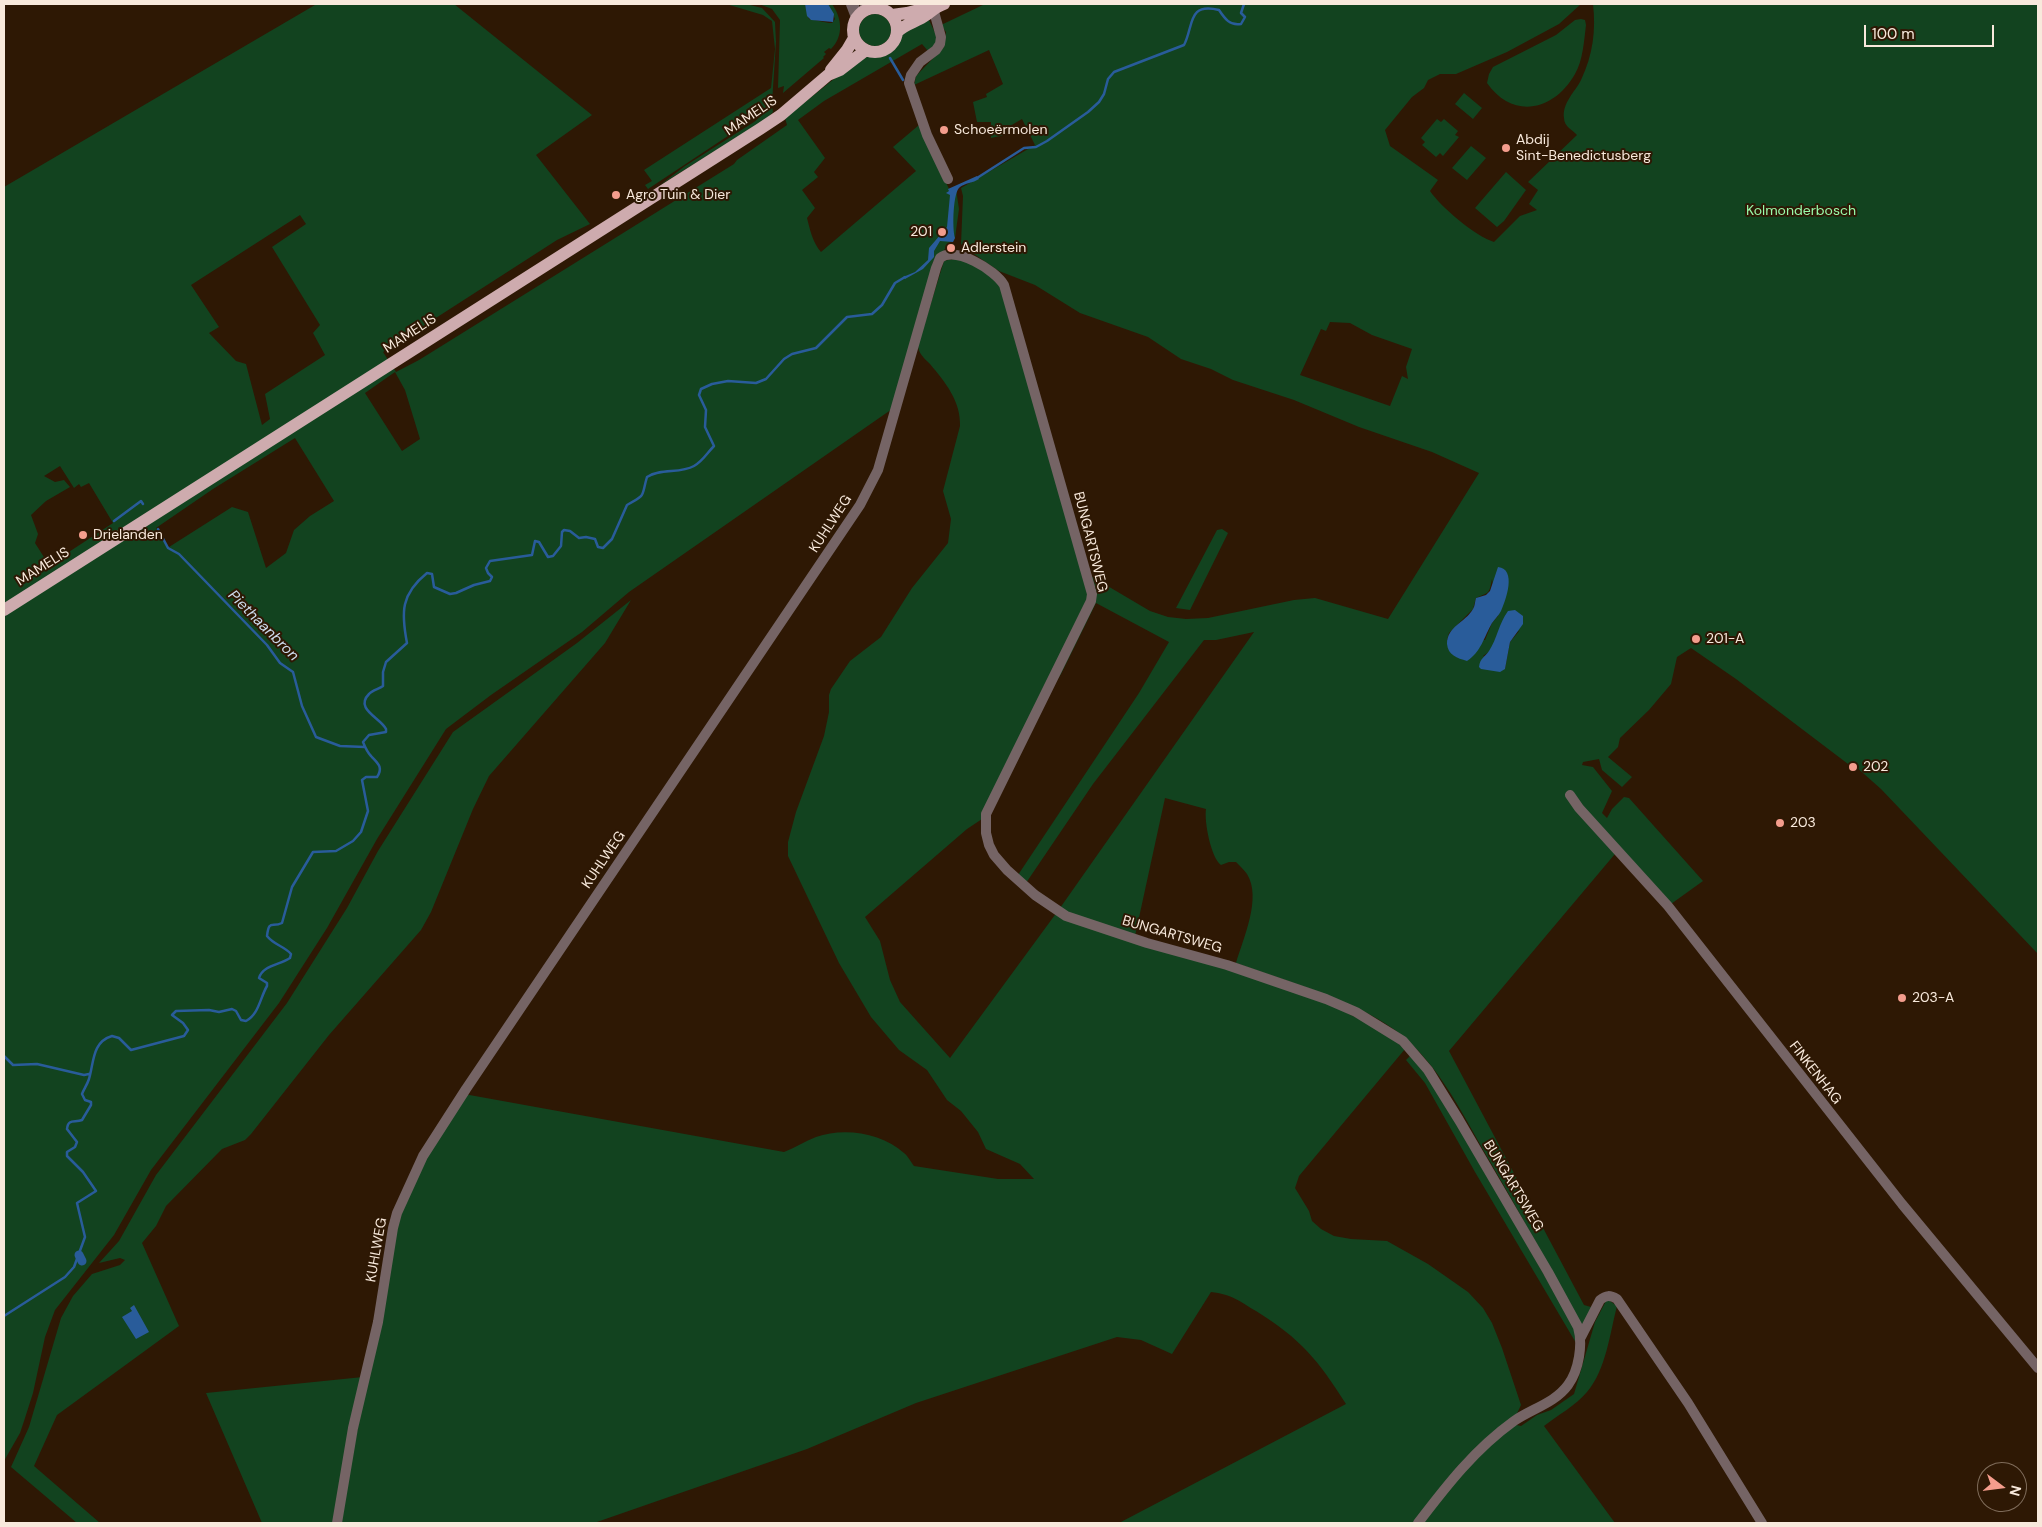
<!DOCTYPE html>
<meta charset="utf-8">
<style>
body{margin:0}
#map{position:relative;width:2042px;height:1527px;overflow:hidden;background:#2e1804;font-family:"DM Sans",sans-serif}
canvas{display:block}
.frame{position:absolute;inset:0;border:5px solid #f8e9dc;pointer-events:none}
.north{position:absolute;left:1977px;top:1462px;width:50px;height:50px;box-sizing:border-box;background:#2e1804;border:1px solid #7f6c5a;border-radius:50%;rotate:105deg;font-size:14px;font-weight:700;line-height:20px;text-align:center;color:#f8e9dc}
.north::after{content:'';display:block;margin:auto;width:18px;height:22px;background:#f49d8d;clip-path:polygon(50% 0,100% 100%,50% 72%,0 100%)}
.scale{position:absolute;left:1864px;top:25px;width:130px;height:22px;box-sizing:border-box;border:2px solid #f8e9dc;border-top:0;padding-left:6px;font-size:15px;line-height:18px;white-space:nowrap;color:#f8e9dc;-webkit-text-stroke:4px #2e1804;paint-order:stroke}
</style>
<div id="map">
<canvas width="2042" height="1527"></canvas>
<div class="frame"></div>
<div class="north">N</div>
<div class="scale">100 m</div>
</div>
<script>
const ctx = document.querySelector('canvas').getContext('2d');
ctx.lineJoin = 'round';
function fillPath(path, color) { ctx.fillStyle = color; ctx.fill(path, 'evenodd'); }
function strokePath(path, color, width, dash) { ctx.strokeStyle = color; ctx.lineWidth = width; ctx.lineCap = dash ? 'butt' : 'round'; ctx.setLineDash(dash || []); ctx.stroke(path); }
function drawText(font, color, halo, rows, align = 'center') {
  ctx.font = font + ' "DM Sans",sans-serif'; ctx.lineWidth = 4; ctx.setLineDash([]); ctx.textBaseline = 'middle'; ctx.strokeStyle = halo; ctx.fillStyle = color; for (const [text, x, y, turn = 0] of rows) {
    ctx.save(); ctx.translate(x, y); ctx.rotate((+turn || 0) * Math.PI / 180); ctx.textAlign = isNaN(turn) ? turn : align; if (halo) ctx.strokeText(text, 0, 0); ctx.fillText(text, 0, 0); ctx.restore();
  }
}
fillPath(new Path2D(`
 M314 4H454L592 115 536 155 590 224 557 240 383 352 396 372 419 360 734 164 737 160 787 125 785 118 859 59 885 53 893 48 906 29 928 18 938 39 935 45 928 51 922 44 824 101 798 120 825 158 814 172 818 177 802 190 815 208 807 218C810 230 813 243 821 252L916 171 893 147 919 125 950 191 956 189 959 209 955 238 933 262 895 407 629 592 582 632 491 695 446 729 377 839 327 928 279 1003 151 1170 114 1235 55 1310 45 1337 33 1393 25 1418 20 1433 4 1461V187L315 5ZM300 215 306 224 272 247 320 325 313 333 325 355 265 394 270 419 262 425 246 364 236 361 209 333 219 327 191 285ZM395 372 405 390 420 439 402 451 365 393ZM295 438 334 501 310 516 294 530 286 553 266 568 248 512 232 507 169 547 156 528 213 489ZM60 466 74 488 79 484 81 487 89 483 113 523 49 565 35 543 38 534 31 515 46 501 70 487 64 480 55 482 44 476Z
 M726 4H746L762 8 775 22 776 42 772 103 752 120 648 189 645 185 652 181 644 170 771 88 775 49 772 21 763 15Z
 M759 4H805L809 19 829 23H832L835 19 828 4H832C842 18 844 36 831 49L829 48 824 52 826 54 823 57 824 58 783 93 784 86 778 88 780 20 772 9Z
 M985 4H1581L1559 24 1507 52 1456 74H1440L1428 80 1424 88 1412 97 1385 130 1390 146 1438 180 1430 191C1441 207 1475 236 1494 242L1520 216 1537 210 1529 204 1538 190 1528 182 1577 135C1573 130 1564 127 1564 118 1562 103 1575 92 1581 80 1593 55 1596 30 1593 4H2038V954L1881 789 1855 766 1852 767 1736 679 1691 648 1677 657 1671 684 1649 710 1620 738 1618 747 1608 757 1632 777 1622 787 1602 770 1599 759 1583 762 1582 765 1593 767 1612 791 1602 813 1607 818 1612 809 1624 797 1629 798 1703 881 1671 904 1620 848 1449 1051 1584 1305 1591 1307 1586 1327 1580 1324C1550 1268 1520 1213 1488 1158 1460 1110 1435 1055 1386 1024 1344 997 1283 980 1236 963 1243 939 1262 898 1247 874 1244 870 1240 866 1236 862H1229L1221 865C1211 858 1204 821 1206 809L1165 798 1135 936 1325 1002 1383 1031 1405 1049 1299 1176 1295 1188 1309 1211 1312 1221 1321 1229 1334 1236 1351 1239 1387 1241 1428 1264 1468 1292 1483 1308 1492 1323 1502 1348 1521 1405 1512 1424 1521 1426 1537 1415 1551 1410 1574 1394 1595 1322 1606 1301H1610L1617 1306C1610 1333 1606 1370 1587 1392 1575 1406 1558 1415 1544 1426L1615 1523H1119L1346 1404C1318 1360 1301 1339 1256 1311 1239 1301 1231 1294 1211 1292L1172 1354 1141 1340 1117 1337 916 1403 807 1449 594 1523H339L400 1213 425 1158 464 1094 784 1152C795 1148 805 1141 816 1137 844 1127 882 1133 904 1153 908 1156 911 1162 914 1166L998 1179H1034L1020 1164 986 1149 978 1132 961 1111 947 1100 927 1070 899 1050 871 1017 839 963 788 856V842L796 812 824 736 829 712V695L831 689 850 661 881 637 912 588 948 543 951 519 943 491 960 426C961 401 945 382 930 364 924 358 918 353 918 345L944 261C948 260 952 259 956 259 970 260 992 275 1000 286L1089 575 1150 611 1168 617 1186 619 1208 618 1294 600 1315 598 1388 619 1479 473 1432 452 1359 427 1294 400 1233 380 1211 369 1181 359 1148 337 1080 313 1035 285 999 271 965 248 961 244 963 196 961 188 1035 145 1022 119 1003 130 1005 135 991 138V122H977L973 102 987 97 986 94 1003 84 989 50 914 85 916 76 944 47 946 32 941 25ZM1330 322 1350 323 1372 335 1412 349 1406 367 1408 379 1402 376 1390 406 1300 375 1321 329 1326 331ZM1492 579 1498 616 1492 623 1485 640H1447L1449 633 1473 609 1476 598C1490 592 1489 594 1492 579ZM1096 603 1169 642 1139 693 1018 875 1026 883 1093 784 1204 640H1216L1254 632 1060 908 950 1058 900 1002 890 980 880 941 865 917 967 829 982 819 1021 736 1061 674ZM1520 630 1510 642 1505 669 1483 656Z
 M859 30a16 16 0 1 1 32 0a16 16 0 1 1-32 0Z
 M1581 19 1585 20 1586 25C1584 41 1583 60 1575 74 1554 111 1513 120 1487 83L1489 74 1493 67 1556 35 1575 20Z
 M1464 93 1482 108 1473 119 1455 104Z
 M772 107 773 112 765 120 660 185 685 166 754 122Z
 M1437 119 1441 122 1444 119 1458 131 1455 135 1459 137 1443 156 1440 153 1436 157 1422 145 1425 142 1421 138Z
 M1471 146 1486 158 1467 180 1452 168Z
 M1506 172 1526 190 1504 221 1497 227 1475 208Z
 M1222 529 1228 533 1190 610 1176 608 1217 530Z
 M631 600 605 643 489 776 473 809 431 912 421 930 329 1035 251 1134 245 1140 222 1149 166 1206 156 1226 142 1243 179 1326 57 1415 34 1466 100 1523H77L11 1467 29 1427 61 1318 73 1296 92 1274 120 1265 125 1260 120 1258 99 1263 119 1241 156 1175 287 1003 347 908 378 851 453 732 577 643Z
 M1411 1055 1441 1094 1575 1329 1579 1348 1475 1172 1425 1083 1406 1060Z
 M363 1377 334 1523H262L206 1393Z`), '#12431f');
fillPath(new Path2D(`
 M805 4H828L834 14 833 22 811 20 807 16Z
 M977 176 979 179C973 183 965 183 960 187 953 191 952 229 955 238L953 242 940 241 934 251V257L923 269 905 279 903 277 915 272 928 260 929 248 947 227 950 195 946 193 949 191 948 189Z
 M1498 567C1517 569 1506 600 1501 611 1499 615 1495 619 1492 623 1484 637 1481 652 1467 661 1457 658 1448 655 1447 644 1447 626 1465 623 1473 609 1475 606 1475 601 1476 598L1486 595 1490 591Z
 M1515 610 1523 616V624L1510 642 1505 669 1500 672 1481 669 1479 667C1480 658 1485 657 1489 651 1497 639 1499 623 1508 611Z
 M134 1305 149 1332 136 1339 122 1317 132 1311 130 1308Z`), '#295c9a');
strokePath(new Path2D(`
 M890 58 903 80
 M977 178 1024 148 1036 147 1047 141 1088 112 1099 102 1104 94 1108 79 1114 72 1184 45C1194 26 1187 2 1219 10 1225 19 1230 26 1241 24L1245 17 1241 13 1244 4
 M114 521 141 501 143 504
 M158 529 168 548 179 554 267 645 280 663 293 672 302 706 316 737 340 746 365 747
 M4 1056 13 1065 37 1064 84 1075 89 1074
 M4 1316 65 1277 74 1267 85 1237 77 1203 96 1191 83 1172 67 1156V1152L75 1147 77 1142 67 1129C68 1118 75 1123 82 1120L91 1105V1102L85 1100 82 1094C84 1089 87 1085 89 1079 94 1062 92 1042 112 1036L119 1038 131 1050 184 1036 188 1030 183 1023 172 1015 176 1011 209 1010 219 1012 232 1009 236 1011 241 1020 246 1021C259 1014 260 998 267 986V983L259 978C263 965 280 965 290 958L291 954C284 946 274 945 267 936 269 919 272 928 282 923L292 887 313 852 336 851 353 841 361 832 368 811 362 780 366 777H377C384 767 377 763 371 756 367 752 365 747 363 742L369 735 386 732V729C381 718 354 709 369 694 372 690 379 689 383 686V672L386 662 407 643C401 612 401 594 427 573L432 574 434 587 450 594 456 593 474 585 490 581 492 577 488 573 486 568 490 561 532 555 535 541 539 542 548 557 553 556 561 546 562 532 564 530 570 531 579 538 586 537 595 539 598 547 603 548 612 539 627 505C647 494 641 497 647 477 661 468 680 474 694 466 703 461 707 453 714 446L705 427 706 410 699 395 701 389 712 384 728 381 756 383 766 379 784 359 792 354 816 348 847 317 872 314 882 305 895 283 905 277`), '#295c9a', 2.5);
strokePath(new Path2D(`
 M79 1255 82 1261`), '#295c9a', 9);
strokePath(new Path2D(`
 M933 8 941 37 940 44 936 50 920 62 911 75 909 83 927 135 948 179
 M1570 795 1579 808 1668 906 1902 1204 2038 1368
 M1581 1337 1600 1300C1606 1295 1610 1295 1617 1299L1688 1403 1762 1523
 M337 1523 353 1428 378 1322 393 1228 397 1213 423 1156 466 1089 860 505 878 470 936 268 940 258C956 246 995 270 1004 285L1092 594 1091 601 986 814V833L989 845 994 855 1007 870 1035 895 1066 916 1147 943 1227 965 1326 999 1356 1012 1403 1041 1428 1070 1459 1120 1548 1272 1578 1327C1583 1344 1579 1370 1568 1385 1555 1403 1531 1409 1514 1421 1475 1449 1447 1485 1418 1523`), '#756465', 10);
strokePath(new Path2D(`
 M852 4 857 17
 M866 4 872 7`), '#756465', 12);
strokePath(new Path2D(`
 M853 30a22 22 0 1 1 44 0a22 22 0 1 1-44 0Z
 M892 15 907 13 926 8
 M897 32C906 23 917 22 926 15 933 10 936 7 944 4
 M831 70 847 50 854 38
 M4 610 760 129 781 115 828 75 840 70 866 50`), '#ceabae', 12);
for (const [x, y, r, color] of [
 [944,130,5,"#f49d8d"],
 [1506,148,5,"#f49d8d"],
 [616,195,5,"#f49d8d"],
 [942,232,5,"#f49d8d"],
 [951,248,5,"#f49d8d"],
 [83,535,5,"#f49d8d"],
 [1696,639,5,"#f49d8d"],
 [1853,767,5,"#f49d8d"],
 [1780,823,5,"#f49d8d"],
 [1902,998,5,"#f49d8d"]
]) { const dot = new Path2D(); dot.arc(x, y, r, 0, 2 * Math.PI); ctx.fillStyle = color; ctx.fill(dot); strokePath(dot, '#2e1804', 2); }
drawText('14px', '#f8e9dc', '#2e1804', [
 ["MAMELIS",751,116,-34],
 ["MAMELIS",410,334,-33],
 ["KUHLWEG",831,524,-57],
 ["BUNGARTSWEG",1090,542,76],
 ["MAMELIS",43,567,-32],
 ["KUHLWEG",604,860,-56],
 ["BUNGARTSWEG",1172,935,16],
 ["FINKENHAG",1815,1073,52],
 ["BUNGARTSWEG",1513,1186,59],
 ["KUHLWEG",377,1250,-80]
]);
drawText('14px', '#f8e9dc', '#2e1804', [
 ["Schoeërmolen",954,130],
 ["Abdij",1516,140],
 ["Sint-Benedictusberg",1516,156],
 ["Agro Tuin & Dier",626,195],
 ["201",932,232,"right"],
 ["Adlerstein",961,248],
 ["Drielanden",93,535],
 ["201-A",1706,639],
 ["202",1863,767],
 ["203",1790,823],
 ["203-A",1912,998]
], 'left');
drawText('14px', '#99fbaa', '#2e1804', [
 ["Kolmonderbosch",1801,211]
]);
drawText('italic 15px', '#cddbed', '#2e1804', [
 ["Piethaanbron",263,626,45]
]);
</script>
